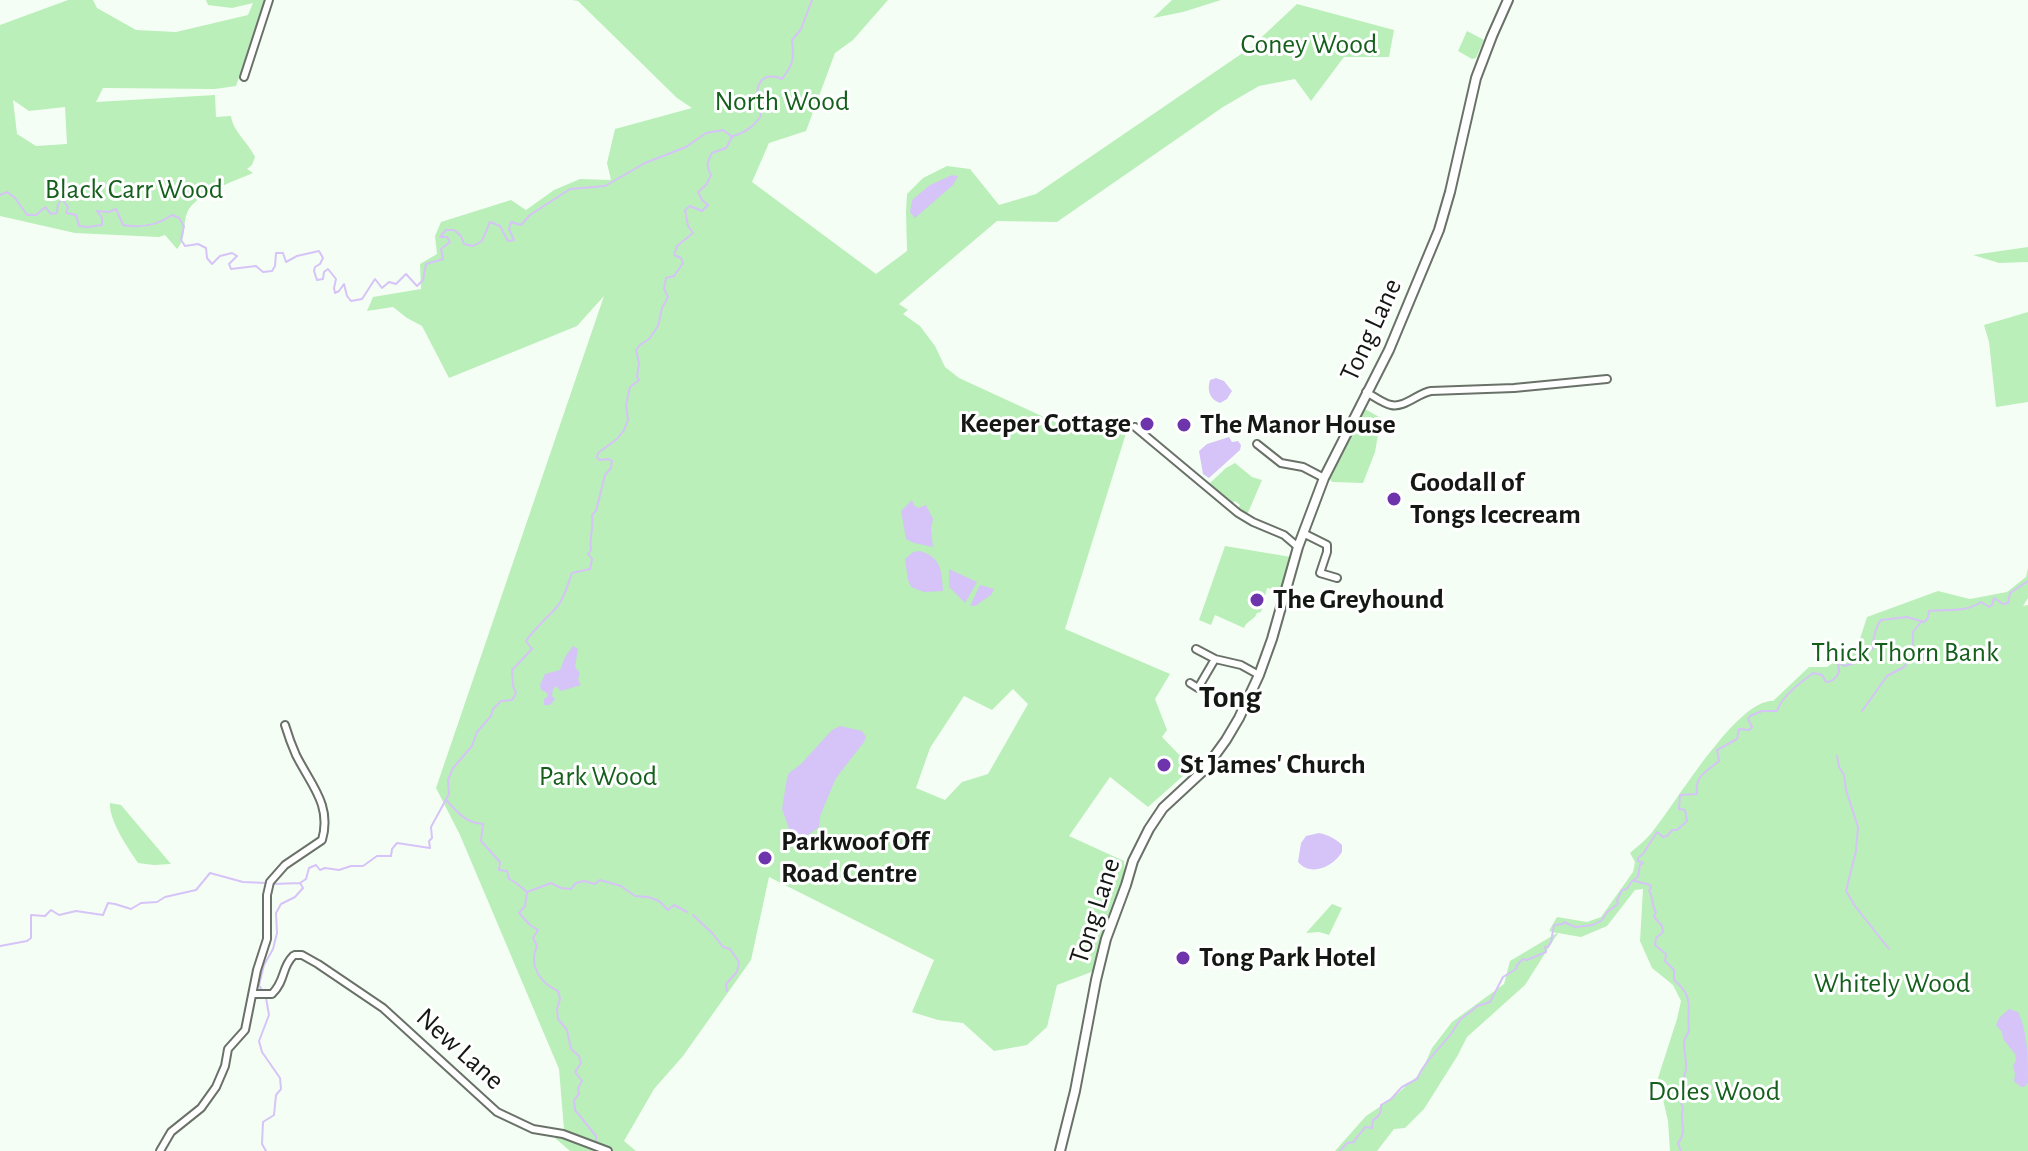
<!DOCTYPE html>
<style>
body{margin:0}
canvas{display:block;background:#f5fef5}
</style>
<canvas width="2028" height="1151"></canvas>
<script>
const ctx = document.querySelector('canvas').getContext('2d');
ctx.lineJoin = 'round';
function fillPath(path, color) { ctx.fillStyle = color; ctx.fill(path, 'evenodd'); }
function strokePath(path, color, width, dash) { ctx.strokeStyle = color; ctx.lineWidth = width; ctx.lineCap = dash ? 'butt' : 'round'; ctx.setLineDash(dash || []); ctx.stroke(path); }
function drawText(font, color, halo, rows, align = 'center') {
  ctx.font = font + ' "Alegreya Sans",sans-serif'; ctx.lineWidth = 6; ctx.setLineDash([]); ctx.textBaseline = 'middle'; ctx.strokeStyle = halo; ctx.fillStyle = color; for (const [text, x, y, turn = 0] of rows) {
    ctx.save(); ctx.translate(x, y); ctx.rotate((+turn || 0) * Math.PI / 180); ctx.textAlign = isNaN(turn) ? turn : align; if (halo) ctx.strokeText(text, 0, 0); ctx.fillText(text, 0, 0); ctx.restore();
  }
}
fillPath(new Path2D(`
 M68 0H93L97 8 136 30 176 32 248 15 253 3 232 8 208 5 206 0H266L236 86 215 89 103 88 96 102 215 95 216 117 231 116C233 132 249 143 255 157L252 165 247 169 253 173C235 181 194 194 187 213 182 226 187 238 177 249L165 235 159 237 75 233 0 216V25ZM13 100 29 111 65 107 67 144 36 146 17 134Z
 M572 0H888L853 40 835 53 806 131 769 143 752 182 876 274 907 251 906 212 907 194 923 178 947 166 970 169 999 205 1036 194 1250 48 1297 4 1394 30 1389 57H1344L1311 101 1295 79 1259 86 1223 107 1057 222 997 221 899 304 908 310 903 314 920 326 935 346 945 367 959 378 1083 435 1128 427 1065 629 1170 674 1155 699 1167 730 1162 737 1192 768 1148 807 1110 777 1069 836 1124 861 1125 875 1103 934 1094 971 1057 985 1047 1027 1027 1045 994 1051 963 1023 938 1020 912 1012 934 960 769 877 751 960 683 1056 654 1089 624 1141 636 1151H570L555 1138 564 1129 559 1069 460 835 436 788 604 296 577 326 449 378 422 326 407 318 393 307 367 311 373 297 421 289 420 264 437 254 435 236 441 222 511 200 526 210 554 190 580 179 611 180 607 163 615 129 692 108 677 98 578 1ZM1013 689 1028 704 988 774 962 782 945 800 916 788 930 748 964 696 992 710Z
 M1172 0H1221L1183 12 1153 18Z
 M1467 31 1484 40 1476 58 1472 59 1458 51Z
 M2028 247V262L1999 263 1973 255Z
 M2028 312V402L1996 407 1989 342 1984 325Z
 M1365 409 1381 418 1375 452 1363 483 1332 482 1330 479Z
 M1235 463 1252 477 1262 480 1247 515 1238 508 1240 505 1235 501 1233 503 1209 484 1226 468Z
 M1225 546 1291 557 1281 591 1267 588 1261 612 1257 613C1255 620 1246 621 1244 628L1215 615 1211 625 1199 620Z
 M2028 568V598L2023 606 2028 605V1151H1670L1668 1121 1658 1078 1677 1019 1681 1001 1673 985 1652 968 1640 941 1643 889 1635 890 1607 926 1581 937 1558 933 1525 985 1467 1037 1458 1055 1424 1109 1405 1128 1394 1129 1377 1151H1335L1366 1116 1390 1100 1421 1073 1432 1048 1452 1022 1504 984 1510 961 1557 933 1549 931 1557 917 1587 922 1601 917 1633 872 1635 862 1630 853C1638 846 1647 839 1653 831 1676 803 1737 699 1773 701L1809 667H1827L1858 645 1867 617 1938 591 1970 599 2007 592 2026 577Z
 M110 803 121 805 171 864 154 865 138 863C128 848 109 821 110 803Z
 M1332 904 1342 908 1329 935 1319 932 1306 933Z`), '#baefb9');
fillPath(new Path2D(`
 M952 175 958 176 953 185 915 218 910 212 912 200 930 185Z
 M1216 378 1224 381 1232 391 1227 399 1220 403C1209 399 1207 390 1210 380Z
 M1229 437 1232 442 1238 441 1241 445 1240 450 1209 478 1203 474 1199 451 1207 444Z
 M912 500 914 505 918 508 926 505 933 519 931 529 933 547 914 543 906 539 901 511Z
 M920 551C941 557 942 571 943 591L924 592 911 587 908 580 905 559 913 552Z
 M949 569 977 582 965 603 949 587Z
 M980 585 994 589 991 595 975 606H970Z
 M573 646 578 649 575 667 580 673 578 679 581 685 561 691 556 686 553 689 552 696 555 699 550 705H544V699L548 696 546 692 541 690 540 685 545 674 560 670 565 657Z
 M840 726 862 731 866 737 864 742 836 778 820 816 819 827 808 835 798 836 789 829 782 809 787 778 789 773 801 764 832 730Z
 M1319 833C1328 835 1335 838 1342 845V852C1333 867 1311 877 1298 862L1301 843 1306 836Z
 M2009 1009 2018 1012C2028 1032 2028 1059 2028 1083L2024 1087H2021L2014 1081 2015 1074 2013 1066 2016 1060 2015 1054 2003 1039 2002 1032 1996 1025 1999 1018Z`), '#d6c3f7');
strokePath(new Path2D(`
 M733 136C746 132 753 127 761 116 754 97 754 68 782 79 794 63 794 59 792 40L801 29 812 0
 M0 195 7 192 15 198 27 215H36L45 207 51 214 57 213 58 204 62 199 68 207 66 213 76 215 79 226 88 227 102 225V218L97 211 109 212 116 209 123 225C140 228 158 225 172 215L179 218 184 226 181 240 185 246 198 244 206 248 207 258 212 264 220 256 232 253 237 256 229 264 231 269 256 266 263 272 272 271 275 266 276 253H283L286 262 297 256 319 251 323 258 320 264 315 267 314 271 317 280 323 279 324 272 328 269 336 279 334 288 335 293 339 291 344 284 347 296 351 301 362 299 375 279 382 288 389 282 396 284 406 274 417 286 423 280 426 264 443 259 441 249 450 242 447 237H440L446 230H454L461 236 464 244 473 246 482 241 490 222 500 226 508 241 514 240 509 229 511 222 521 225 530 215 570 189 605 186 645 163 686 147 706 133 723 130 731 136
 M1862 711 1887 676 1904 667 1908 661 1913 651V632L1921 622
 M1837 756 1839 767 1844 775 1846 790 1858 827 1856 851 1846 891 1855 906 1889 949
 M447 801C458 813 466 823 483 824L481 841 500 862 499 870 507 871 509 879 516 883 527 892 525 906 519 913 530 925 538 930 533 938 537 946C528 965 540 983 558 991L560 999 557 1009 558 1019 567 1030 571 1049 579 1056 581 1063 575 1072 582 1081 578 1088 579 1094 574 1100 575 1110 596 1136V1151
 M1635 881 1650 885 1651 887 1649 891C1654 898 1651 905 1656 912L1654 917 1662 926 1663 932 1656 938 1655 945 1666 954 1665 961 1674 970V980C1696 998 1686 1009 1689 1032 1680 1042 1686 1053 1686 1065 1687 1070 1684 1074 1684 1079 1684 1090 1687 1088 1679 1098L1683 1108C1679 1120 1688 1132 1678 1143L1681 1151
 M273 884 300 883 306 879 309 868 316 865 320 870 325 868 339 870 351 866H363L377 856H391L392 849 397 843 430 848 429 841 432 838 431 827 449 794 448 780 453 768 472 746 477 732 491 716 493 709 501 701 512 700 516 693 513 686 512 670 532 649 526 641C535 628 546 619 556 608 564 600 568 584 572 573L590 569 592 559 588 554 591 550C589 537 594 528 592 515L596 511 605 475 611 468 612 461 609 459 599 460 597 457 598 453 617 439 624 430 628 420 626 405 630 387 639 380 637 377 639 363 636 350 640 345 649 339 658 326 662 308 668 297 664 289 666 278 674 276 683 263 681 258 674 255 677 246 693 233 688 226 685 210 690 206 702 211 708 205 702 200 698 192 706 185 711 175C706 166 707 162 712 153L726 148 732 137
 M527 892 551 883 561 888 571 889 576 883 584 881 595 884 600 880 621 886 635 896 648 897 659 901 668 910 674 905 687 912
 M693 915 713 934 723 947 730 949 739 962 737 972 726 984 727 991
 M0 946 27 941 31 938V915L45 916 51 910 59 915 76 911 103 915 108 903 115 904 131 909 141 903 157 902 165 897 196 890 210 873 243 882 267 883
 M263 992 259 985 264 965 273 949 277 933 276 913 281 904 295 897 303 888 300 883
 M266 998 269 1015 259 1041 262 1052 280 1078 281 1089 276 1095 274 1115 263 1122 262 1144 266 1151
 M1340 1151 1347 1143 1354 1142C1357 1135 1362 1133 1365 1127L1372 1128 1373 1120C1380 1116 1381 1113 1381 1105L1391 1099 1402 1087 1417 1079C1424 1062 1439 1049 1451 1034 1455 1029 1457 1022 1462 1018 1467 1014 1472 1011 1477 1006L1490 1002 1503 977 1516 969 1517 965 1523 959 1527 960 1546 952 1545 947H1548L1551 942 1554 925 1563 924 1564 922 1575 927 1593 925 1602 920 1607 912 1618 904 1617 901 1622 890 1627 889 1631 882 1638 877 1640 865 1643 863 1638 861V858L1643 854 1657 832 1663 837 1667 836 1672 830H1677L1687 821 1685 810 1679 809 1680 795 1697 794C1694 776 1707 771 1719 761L1717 750 1737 739 1739 729 1749 730 1752 727 1748 719 1750 716 1762 711H1777C1781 697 1801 682 1813 673L1822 675 1826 682C1834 682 1842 673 1838 665L1840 663 1844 666 1855 663 1864 651 1873 649C1872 641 1876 626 1881 620L1907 617 1924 622 1928 618 1929 611C1947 609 1965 613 1981 602L1989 607 1992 605 1994 598 2003 604 2008 603 2010 593 2028 581`), '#d6c3f7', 2);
const street = new Path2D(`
 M244 77 269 0
 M1366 392C1373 396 1384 404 1391 405 1405 408 1418 393 1431 391L1514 388 1607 379
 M1135 427 1238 513 1253 522 1284 535 1298 547
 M1257 444 1281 463 1303 467 1324 478
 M1303 533 1327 545V552L1320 573 1337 578
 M1196 649 1215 659 1241 665 1259 675
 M1190 683 1198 688 1215 659
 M295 955H302L318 964 383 1008 497 1112 533 1129 563 1134 608 1151
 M253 994H272C286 980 281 968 293 956
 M160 1151 171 1132 201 1108 216 1087 225 1066 228 1049 245 1030 257 970 267 939V895L270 882 285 865 322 840C332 805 311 785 296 755 292 746 288 735 285 725`);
const secondary = new Path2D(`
 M1060 1151 1075 1091 1096 980 1106 939 1126 885 1133 861 1149 829 1163 808 1205 769 1226 740 1239 718 1259 675 1272 639 1298 547 1324 478 1389 350 1439 230 1450 192 1476 78 1492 36 1508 0`);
strokePath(street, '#6a7169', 10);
strokePath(secondary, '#6a7169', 12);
strokePath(street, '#fff', 6);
strokePath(secondary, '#fff', 8);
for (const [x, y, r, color] of [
 [1147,424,8,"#6d34ab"],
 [1184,425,8,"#6d34ab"],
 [1394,499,8,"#6d34ab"],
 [1257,600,8,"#6d34ab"],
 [1164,765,8,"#6d34ab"],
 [765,858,8,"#6d34ab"],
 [1183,958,8,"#6d34ab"]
]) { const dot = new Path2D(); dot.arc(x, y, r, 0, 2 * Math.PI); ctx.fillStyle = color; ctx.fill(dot); strokePath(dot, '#fff', 3); }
drawText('28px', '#145f1c', '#fff', [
 ["Coney Wood",1309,45],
 ["North Wood",782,102],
 ["Black Carr Wood",134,190],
 ["Thick Thorn Bank",1905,653],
 ["Park Wood",598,777],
 ["Whitely Wood",1892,984],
 ["Doles Wood",1714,1092]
]);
drawText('28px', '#141714', '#fff', [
 ["Tong Lane",1371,330,-65],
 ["Tong Lane",1095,911,-72],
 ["New Lane",460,1049,42]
]);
drawText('bold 28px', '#141714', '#fff', [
 ["Keeper Cottage",1131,424,"right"],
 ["The Manor House",1200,425],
 ["Goodall of",1410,483],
 ["Tongs Icecream",1410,515],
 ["The Greyhound",1273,600],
 ["St James' Church",1180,765],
 ["Parkwoof Off",781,842],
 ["Road Centre",781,874],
 ["Tong Park Hotel",1199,958]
], 'left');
drawText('bold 32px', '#141714', '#fff', [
 ["Tong",1230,697]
]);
</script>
